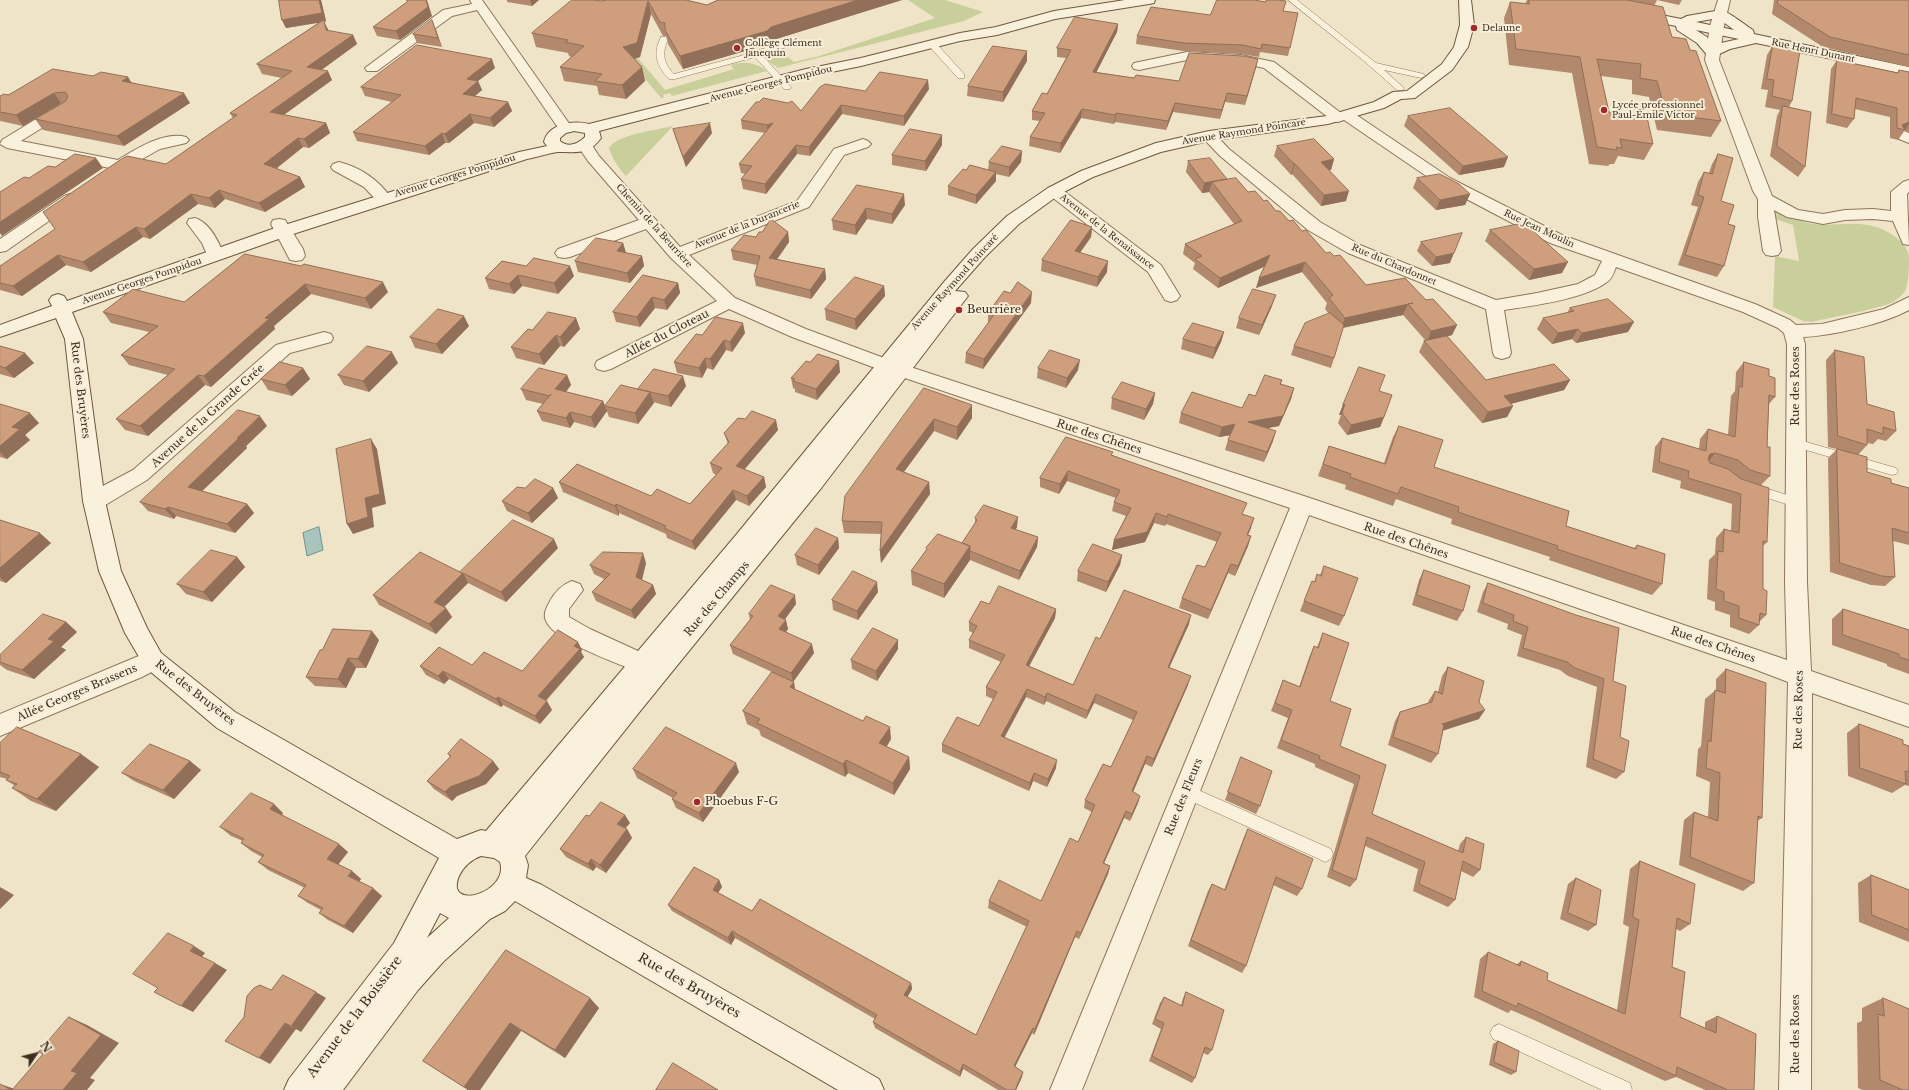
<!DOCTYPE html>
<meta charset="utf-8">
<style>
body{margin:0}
#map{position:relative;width:1909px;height:1090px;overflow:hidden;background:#f0e4c8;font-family:"Libre Baskerville",serif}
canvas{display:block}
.north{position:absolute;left:16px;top:1034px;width:40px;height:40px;-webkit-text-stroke:3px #f7eed8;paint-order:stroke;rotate:55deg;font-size:11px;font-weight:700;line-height:16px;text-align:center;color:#3d2e20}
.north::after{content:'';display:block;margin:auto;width:14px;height:18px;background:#3d2e20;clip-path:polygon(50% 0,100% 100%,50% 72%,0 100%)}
</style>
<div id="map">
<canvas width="1909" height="1090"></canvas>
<div class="north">N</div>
</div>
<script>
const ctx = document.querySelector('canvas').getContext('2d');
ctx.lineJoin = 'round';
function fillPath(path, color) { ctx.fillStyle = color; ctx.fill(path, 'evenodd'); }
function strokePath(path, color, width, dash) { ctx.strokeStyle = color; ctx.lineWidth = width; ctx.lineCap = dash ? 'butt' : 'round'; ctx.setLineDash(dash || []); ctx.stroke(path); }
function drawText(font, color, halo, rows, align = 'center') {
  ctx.font = font + ' "Libre Baskerville",serif'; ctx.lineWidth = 4; ctx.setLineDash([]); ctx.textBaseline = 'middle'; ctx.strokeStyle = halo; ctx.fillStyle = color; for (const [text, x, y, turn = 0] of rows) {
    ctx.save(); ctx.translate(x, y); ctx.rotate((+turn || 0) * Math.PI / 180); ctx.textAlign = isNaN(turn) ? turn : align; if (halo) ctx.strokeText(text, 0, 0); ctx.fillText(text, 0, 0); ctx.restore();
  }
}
fillPath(new Path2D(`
 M579 0H636L602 16 665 90 734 69 730 65C744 61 755 62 767 71L672 96 670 93 663 95 664 98H661Z
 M908 0H945L983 12 964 21 778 68 768 61 769 55 779 50 794 62 819 56 935 18Z
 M673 126 626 176C619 169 612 158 609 148 617 134 658 130 673 126Z
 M1772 212C1786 212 1799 222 1813 224 1835 227 1855 220 1876 227 1889 231 1909 243 1909 258 1909 269 1909 281 1905 291 1903 295 1894 302 1889 304 1864 312 1837 316 1812 322L1803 321 1773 307 1775 256 1799 261 1793 225 1772 218Z`), '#c9cf9b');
const water = new Path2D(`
 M319 527 323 550 307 556 303 533Z`);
fillPath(water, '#a9c4bc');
strokePath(water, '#6f938a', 1);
const lane = new Path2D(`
 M1288 0H1297L1376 63 1424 74 1425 76 1421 78 1384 70 1404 88 1403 90H1397L1364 61Z
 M661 37H667L668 39C662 53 663 63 674 74L744 55 787 41H793V45L762 55 791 87 790 89H784L755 57 675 79H669C657 66 652 54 661 37Z
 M929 42H935L964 74V78H958L929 46Z
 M1796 439 1896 468 1898 471 1896 474 1892 475 1792 446 1790 443 1792 440Z
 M1752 484 1800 499 1802 502 1800 505 1796 507 1748 492 1746 489 1748 486Z
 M1187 785 1331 849 1333 854 1331 859 1325 862 1319 859 1182 797 1179 792 1182 787Z
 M1499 1024 1630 1083 1632 1090H1602L1493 1039 1490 1033 1493 1027Z`);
const street = new Path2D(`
 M470 0H482L573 129 571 132H561L477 10 452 16 377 71H367L365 68 443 10 472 4Z
 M1718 0H1730L1724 26 1719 60 1772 196 1798 210 1823 214 1845 210 1873 209 1891 211V192L1903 182 1909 180V192L1907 194 1909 245 1903 244 1893 221 1873 219 1845 220 1823 224 1787 217 1774 210 1781 251 1778 255 1772 256 1766 255 1763 251 1758 217V199L1753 191 1705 60 1710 26Z
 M1187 52 1241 55 1274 62 1341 113 1347 111 1352 112 1450 178 1562 235 1755 304 1790 320 1796 325 1822 324 1884 309 1909 297V310C1883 324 1832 336 1803 337L1805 344 1807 582 1811 671 1909 705V727L1812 693 1811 1090H1779L1788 682 1754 669 1309 515 1082 1090H1050L1290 508 878 369 792 337 729 309 611 369 604 371 597 369 595 365 597 361 717 301 671 258 646 229 570 257 564 258 558 257 555 253 558 249 639 220 588 161 577 145 580 142 585 140 590 142 599 156 680 247 797 201 834 149 863 139 868 141 871 144 868 147 844 155 809 207 689 255 735 298 806 329 892 361 1310 498 1787 660 1785 582 1787 344 1784 333 1778 328 1743 312 1616 267C1614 272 1612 279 1607 282 1585 299 1532 306 1504 310L1511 353 1509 357 1502 359 1495 357 1493 353 1486 309 1348 253 1308 230 1219 155 1201 136 1204 133H1214L1229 149 1320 222 1360 245 1496 300 1537 293 1578 284 1595 275 1602 261 1550 243 1438 184 1344 120 1338 122 1333 121 1264 68 1241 63 1187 60 1139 70 1134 69 1132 66 1134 63Z
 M64 104 69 105 71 108 69 111 21 141 118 160C136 149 164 131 186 137L189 140 186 143 160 149 126 168 120 170 7 148 0 144 2 140 59 105Z
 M1904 131 1909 133V143L1899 139 1896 136 1899 133Z
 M339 162C360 167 379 180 391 198L389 201 383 203 377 201 364 187 333 170 331 167 333 164Z
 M1054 186 1060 188 1161 265 1180 296 1177 300 1171 302 1165 300 1148 272 1048 194 1046 191 1048 188Z
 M70 194 76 196 78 199 76 202 6 251 0 252V239L64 196Z
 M195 218C209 222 219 242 224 255L221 259 215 260 209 259 202 243 187 223 189 219Z
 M279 219 285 220 303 249 305 256 302 260 296 261 290 260 271 224 273 220Z
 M324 332 331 334 333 338 331 342 290 353 147 480 102 507 94 509 86 507 83 501 86 495 133 470 276 345Z
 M572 581 580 584 583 590 569 609V617L590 629 649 656 653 663 649 670 641 673 633 670C613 661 550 640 545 618 544 613 546 608 549 603 554 593 561 585 572 581Z
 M153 650 161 653 165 660 161 667 142 677 0 736V714Z`);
const secondary = new Path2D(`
 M1125 0H1155L1154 3 1149 4 1055 19 997 35 960 41 861 66 807 77 599 131 601 138C589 155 576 152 558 152 549 153 537 157 527 159L290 235 72 312 83 339 105 501 121 571 147 628 161 653 235 712 457 839 481 830 486 831 736 535 944 282 973 249 1007 216 1048 188 1081 171 1156 143 1209 131 1327 116 1374 102 1393 92 1407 91 1442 64 1454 47 1460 25 1459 0H1471L1474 25 1468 47 1452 70 1415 98 1401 99 1384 108 1328 124 1209 141 1161 152 1093 177 1060 194 1019 224 985 257 955 291 965 292 968 296 822 487 641 710 525 856 528 865 526 878 542 885 879 1079 884 1090H838L515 901 505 911 490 919 443 962 418 990 343 1090H284L289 1079 394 943 439 858 217 728 145 667 125 633 99 571 83 501 65 339 56 318 0 337V325L52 306 49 300 52 296 58 294 64 296 67 301 278 227 519 152 547 146 544 142C548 124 573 120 589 124L806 69 861 58 960 33 996 27 1054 11ZM574 131 585 133V137C578 144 568 148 560 141V138L566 133ZM481 856 494 858 500 862C510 893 444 912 459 876 463 867 472 859 481 856ZM440 913 449 918 427 938Z
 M1637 10 1681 19 1687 16 1721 10C1729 12 1745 25 1753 30L1754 34 1909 67V75L1756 43 1730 49 1713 57 1708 56 1697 43 1677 30 1676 26 1632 17 1630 14 1632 11ZM1718 18 1734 30 1696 22ZM1696 30 1739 39 1721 43 1715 47 1707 37Z`);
strokePath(lane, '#8d765c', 1);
strokePath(street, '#8d765c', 2);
strokePath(secondary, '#6f573f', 2);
fillPath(lane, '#faf1dc');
fillPath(street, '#faf1dc');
fillPath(secondary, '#faf1dc');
fillPath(new Path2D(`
 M279 0H321L326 21 324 22 328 31 353 35 357 44 321 70 332 80 284 115 326 123 330 133 309 148 303 147 276 169 300 177 305 187 265 212 225 199 215 208 198 204 150 239 143 237 91 272 66 265 22 296 0 290V266L166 164 233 118 230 113 282 78 262 74 257 64 320 22 286 28 282 20Z
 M507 0H539L532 6 507 2Z
 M686 0 707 5 718 0H902L773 40 769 44 683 69 668 44 666 36H663L651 14 640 57 634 59 642 67 645 81 626 99 599 95 597 86 564 81 560 67 572 57 569 56 568 53 536 47 532 33 601 1Z
 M1527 0H1682L1679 5 1657 0 1654 6 1672 37 1690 50 1721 121 1711 137 1657 130 1649 97 1632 94V80L1601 76 1609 112 1653 144 1644 160 1618 156 1614 164H1610L1608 166 1589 164 1572 73 1509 65 1504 18 1510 2 1525 4Z
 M1774 0H1909V67L1823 47 1772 14Z
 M407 2 432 16 400 40 377 36 373 27Z
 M1283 11 1298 13 1288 56 1260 52 1259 57 1241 54 1183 51 1136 44 1137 36 1210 15Z
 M1118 24 1117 32 1096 72 1134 78 1179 81 1258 59 1245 105 1225 102 1220 119 1173 112 1166 130 1115 122 1114 124 1081 118 1060 153 1029 146 1030 137 1040 121 1032 120V111L1047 94 1066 58 1057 57V48Z
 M436 30 442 47 417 43 413 34Z
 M1773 45 1792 101 1789 107 1805 167 1798 177 1770 156 1777 116 1780 110 1765 107 1768 90 1761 89 1767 55Z
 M1837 60 1897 73 1899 70 1909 72V132L1904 130H1905L1898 140 1890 138V117L1855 109 1854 119 1847 128 1826 123 1831 69Z
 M1027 61 1003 102 967 96 968 86Z
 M495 68 478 81 482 90 475 96 508 102 512 111 494 127 474 123 449 143H445L429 155 357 141 353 132 392 102 365 96 361 87Z
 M93 76 128 77 131 82 190 103 124 146 43 130 35 119 63 103H61L23 126 0 121V96Z
 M929 89 904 126 842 114 810 156 797 154 766 194 743 189 741 179 745 174 741 173 739 164 765 133 742 129 741 120 801 111 865 91Z
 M1408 116 1504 167 1459 175 1404 126Z
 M673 129 712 133 686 167 676 139Z
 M942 135V145L926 171 892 165V155Z
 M1277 146 1334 159 1331 170H1329L1346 201 1321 206 1292 174 1291 175 1274 156Z
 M1022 151 1021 162 1009 177 996 174V181L976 204 948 195V186L966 170H988L989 162Z
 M1718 154 1721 201 1728 224 1724 266 1717 277 1678 265 1698 207 1691 205 1698 182 1704 172 1709 173 1712 164Z
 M1188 161 1227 179 1248 192 1264 201 1302 231 1326 253 1366 285 1426 300 1457 325 1452 335 1446 337 1486 380H1570L1564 390 1511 404 1513 406 1507 417 1482 423 1419 352 1424 341H1426L1403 315 1343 328 1331 368 1291 355 1294 346 1329 314 1325 309 1327 303 1302 272 1256 288 1264 267 1218 288 1193 269 1195 263 1183 254 1185 244 1234 224 1209 192 1202 193 1186 172Z
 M1417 178 1470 194 1465 205 1436 210 1413 188Z
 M857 185 905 205 892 224 867 219 856 235 833 230 832 220Z
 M1092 227 1091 237 1080 253 1107 272 1097 287 1041 271 1042 260Z
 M1490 230 1562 273 1529 280 1485 241Z
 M762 232H788L789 242 777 259 825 269 826 279 811 299 756 286 754 276 757 265 733 260 731 250 756 237Z
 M1421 242 1450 263 1432 266 1417 251Z
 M623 243 626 253 642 256 644 266 630 283 578 272 575 261Z
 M245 254 388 292 371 309 311 294 274 326 275 329 211 387 205 385 148 436 125 430 116 419 168 375 129 365 121 355 149 332 111 323 103 312 184 302Z
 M502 261 574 276 558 294 522 286 514 294 489 289 485 278Z
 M678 283 680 293 667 310 655 308 640 327 616 322 613 312Z
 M884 286 885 296 856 330 826 320 825 309Z
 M1031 303 983 369 965 363 966 353 988 323V313Z
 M1272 306 1259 335 1236 328 1239 318Z
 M1570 308 1628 332 1576 343 1572 339 1552 344 1537 329 1543 318 1567 313Z
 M576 318 580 329 564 347 560 346 544 365 516 358 511 347 532 330Z
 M469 326 442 354 415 348 410 337Z
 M1224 332 1221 342 1213 359 1181 349 1183 339Z
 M745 333 732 352 726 350 713 370 707 368 702 378 677 373 674 362 702 335Z
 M0 346 34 363 14 378 0 374Z
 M1835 350 1867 404 1896 431 1886 441 1878 439 1873 444 1867 443V445L1858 455 1867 472 1891 483 1909 488V545L1893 541 1895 577 1885 586 1871 585 1830 572 1828 458 1837 449 1828 447 1826 360Z
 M1744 362 1769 376 1775 397 1769 404 1767 447 1770 476 1761 485 1767 542 1763 546V589L1766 615 1759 622V625L1749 634 1730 627V615L1715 610V602L1707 599 1709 560 1715 554 1716 538 1724 529 1731 531 1732 504 1680 488 1681 481 1652 472 1655 447 1662 438 1699 449 1700 439 1708 429 1728 435 1731 396 1735 391 1736 372Z
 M398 363 369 392 344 385 338 375Z
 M303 368 310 379 292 396 268 390 261 379Z
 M1038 368 1078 370 1066 388 1037 378Z
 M840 372 817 400 795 392V389L793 388 791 378Z
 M567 375 571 385 566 392 603 401 607 411 595 428 574 422 570 428 542 421 537 411 543 404 526 400 521 389Z
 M1282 380 1281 384 1294 388 1291 399 1279 426 1268 428 1273 441 1264 462 1225 450 1228 440 1230 435 1219 437 1179 423 1181 413 1242 408 1255 396Z
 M686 386 671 407 653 402 638 424 609 417 605 406 638 389Z
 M924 388 972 418 957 440 934 431 904 472 929 482 930 494 881 563 880 551 881 534 844 533 842 521Z
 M1155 393 1153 404 1144 420 1111 409 1112 398Z
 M0 404 39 423 25 435 30 440 7 459 0 457Z
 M1343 405 1384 417 1380 427 1347 435 1338 423 1341 415H1339Z
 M267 426 246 446 247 448 202 491 247 504 254 513 235 533 176 516 174 519 148 511 140 502Z
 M1399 426 1434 467 1566 526 1634 548 1637 545 1662 584 1652 595 1549 560 1550 557 1451 524 1452 519 1396 499 1393 506 1345 489 1346 485 1318 476 1329 446 1384 463 1393 437Z
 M778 430 744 469 764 477 766 487 749 506 736 500 695 550 667 538 666 534 619 513V516L563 492 559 482 651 496 690 504 716 475 713 473 710 463 728 444 724 433Z
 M1112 455 1243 514 1251 528 1248 535 1251 536 1248 546 1235 576 1228 573 1208 619 1179 608 1182 598 1205 567 1217 542 1166 524 1165 526 1154 523 1145 542 1112 550 1114 540 1126 516 1112 511 1114 502 1116 498 1067 481 1059 494 1040 487V478Z
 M525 488H553L558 498 532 523 507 511 502 501Z
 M975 518 1017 527 1015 530 1038 537 1037 547 1019 580 970 560 944 598 912 585 911 571 926 551V548L962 543 975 524Z
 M0 520 51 543 6 583 0 581Z
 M838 538 839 548 819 575 797 565 795 555Z
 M558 548 506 602 468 583 444 607 446 608 452 617 436 634 379 605 373 595 460 572Z
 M1122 555 1120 565 1106 592 1077 581 1078 571Z
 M237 557 245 567 212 602 186 594 177 584Z
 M646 563 642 580 653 585 656 594 635 619 596 601 592 592 604 579 594 574 590 565Z
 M1324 566 1344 616 1339 626 1300 611 1312 581 1314 582 1317 574 1320 575Z
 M1424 570 1463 611 1457 621 1412 605 1419 580Z
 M1488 583 1613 681 1624 772 1616 779 1586 767 1597 687 1568 676 1560 670 1517 656 1522 635 1507 629 1508 624 1477 612 1483 592Z
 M878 592 858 620 833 610 832 600Z
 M796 604 785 619 788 629 786 632 814 653 793 682 795 689 891 739 886 747 909 757 910 769 894 795 848 773 845 777 761 736 759 730 747 724 743 711 772 672 733 654 730 645 750 620 749 614Z
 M989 604 1056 609 1055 618 1029 666 1073 685 1100 639 1189 624 1169 667 1188 685 1152 767 1145 764 1133 792 1140 796 1138 803 1130 821 1124 818 1104 863 1110 866 1108 874 1079 939 1075 937 1034 1035 1032 1033 1015 1067 1022 1077 1016 1090H998L963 1069 960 1077 875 1028 873 1022 875 1019 735 938 731 945 672 911 668 905 719 880 722 887 718 893 752 911 911 983 912 989 907 997 976 1035 1027 927 988 908 989 901H1041L1078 842 1092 812 1084 808 1085 800 1111 767 1133 720 1094 703 1086 719 1046 701 1044 705 1026 697 1004 737 1056 768 1047 787 1033 781 1029 791 942 752V744L979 726 993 699 986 696V687L1001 662 969 648V640L973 633 969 631V622Z
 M1843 609 1909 630V674L1887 666V664L1832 645V619Z
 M66 622 77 632 61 647 66 650 34 679 7 670 0 665V655Z
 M1323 633 1330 701 1340 746 1386 765 1372 814 1458 851 1460 844 1466 837 1480 870 1473 877 1461 871 1455 900 1448 907 1413 891 1418 869 1365 846 1356 880 1350 887 1327 877 1354 784 1315 767V764L1277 748 1288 718 1271 711 1283 680 1299 687 1310 655 1314 646 1317 647Z
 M379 640 366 668H356L346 688 315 686 306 677Z
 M898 640V649L877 681 852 669 851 660Z
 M582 650 581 652 584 657 546 701 552 710 540 724 503 705 501 707 449 679 444 684 426 675 420 666 472 665 522 671Z
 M1448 667 1479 702V719L1443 730 1438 754 1431 763 1388 745 1395 721 1400 712 1428 703 1429 700 1435 691 1438 692 1442 676Z
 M1726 669 1762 818 1757 821 1754 883 1743 891 1679 865 1684 820 1694 812 1708 817 1710 782 1696 776 1698 749 1701 746 1705 699 1716 690V679Z
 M1859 724 1903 744 1909 746V786L1905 785 1892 793 1848 776 1847 733Z
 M0 743 99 767 56 811 31 801 12 788 15 786 6 780 7 779 0 777Z
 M448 754 493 761 499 769 486 784 457 796 452 801 434 789 427 781 450 757Z
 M1241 757 1260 806 1256 814 1225 800Z
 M190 761 201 770 174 799 134 781 122 773Z
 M633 769 739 772 703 822 676 808 672 799 673 798 637 778Z
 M283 813 282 815 348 852 338 865 352 871 361 879 359 881 382 896 353 933 328 920 319 913 321 910 308 903 298 896 305 888 268 870 258 862 262 857 251 851 241 843 243 841 231 836 220 827Z
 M589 816 630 823 625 828 627 829 632 838 606 873 596 867 593 871 566 857 560 849Z
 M1248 829 1302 889 1297 896 1273 885 1246 966 1242 973 1188 946 1208 891 1212 884 1224 890 1244 837Z
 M1640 861 1690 924 1680 931 1676 929 1672 967 1680 1017 1705 1028V1022L1717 1016 1754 1090H1705L1676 1077 1665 1081 1534 1020 1511 1010 1508 1013 1474 997 1480 959 1488 952 1516 965 1521 961 1547 980 1617 1010 1629 927 1623 924 1630 869Z
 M1871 875 1909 890V942L1859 922 1858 883Z
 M1576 878 1596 925 1588 931 1560 919 1568 884Z
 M506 950 599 1008 565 1058 521 1031 480 1090H468L423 1061Z
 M1186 992 1212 1050 1208 1055 1203 1053 1195 1078 1192 1083 1149 1061 1161 1029 1152 1024 1160 1003 1164 997 1181 1005 1183 998Z
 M1883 998 1909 1090H1863L1858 1088 1857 1023 1862 1021V1008Z
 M1498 1041 1516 1072 1511 1075 1489 1065 1493 1044Z`), '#b2896c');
fillPath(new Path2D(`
 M319 0H321L326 21 324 22 328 29 330 40 326 30 324 22 286 28 282 20Z
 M426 0H427L432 16 400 40 396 31Z
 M530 0H539L532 6Z
 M858 0H902L773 40 769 44 683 69 680 56 771 27Z
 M648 1 651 14 640 57 627 61 623 47Z
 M432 20 436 30 442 47 438 38Z
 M1118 24 1117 32 1092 81 1093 72Z
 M353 35 357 44 312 77 307 67Z
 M1027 51V61L1003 102V92Z
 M492 59 495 68 478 81 482 90 466 103 463 94 467 79Z
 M1258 59 1256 68 1245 105 1247 96Z
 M642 67 645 81 626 99 622 85Z
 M328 71 332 80 275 121 270 112Z
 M128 77 134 87 122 81Z
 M928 80 929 89 904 126V116Z
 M54 93 61 103 23 126 16 115Z
 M184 93 190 103 124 146 117 136Z
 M1227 93 1225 102 1220 119 1222 110Z
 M508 102 512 111 494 127 490 118Z
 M1175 103 1173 112 1166 130 1168 121Z
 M841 105 842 114 810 156 809 147Z
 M1082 109 1081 118 1060 153 1061 143Z
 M1116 113 1115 122 1114 124 1115 115Z
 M470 114 474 123 449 143 445 134Z
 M1909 122V124L1905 130 1902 125Z
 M326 123 330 133 309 148 304 139Z
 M710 123 712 133 686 167 683 157Z
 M773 123 768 134 767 125Z
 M442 133 445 143 429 155 425 146Z
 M942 135V145L926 171 925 161Z
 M298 138 303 147 269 174 264 164Z
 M796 145 797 154 766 194 765 184Z
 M1022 151 1021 162 1009 177V167Z
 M1508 157 1504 167 1459 175 1463 166Z
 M96 158 103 168 2 236 0 233V222Z
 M1334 159 1331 170 1318 172 1321 162Z
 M1294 164H1295L1292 174 1291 175Z
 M996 172V181L976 204V195Z
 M300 177 305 187 265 212 259 203Z
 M1227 179 1212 182 1209 192 1202 193 1204 183Z
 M219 190 225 199 215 208 209 198Z
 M1349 191 1346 201 1321 206 1324 195Z
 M191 194 198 204 150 239 144 229Z
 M904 194 905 205 892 224V214Z
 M1470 194 1465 205 1436 210 1440 200Z
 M866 208 867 219 856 235 855 225Z
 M136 227 143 237 91 272 83 262Z
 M1092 227 1091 237 1073 262 1075 251Z
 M788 232 789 242 771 268 769 258Z
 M623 243 626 253 617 251Z
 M1454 253 1450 263 1432 266 1436 257Z
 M58 255 66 265 22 296 13 286Z
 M1270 255 1267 265 1218 288 1220 278Z
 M642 256 644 266 630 283 627 273Z
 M1108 261 1107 272 1097 287 1098 277Z
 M1305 262 1302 272 1256 288 1259 278Z
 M1568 262 1562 273 1529 280 1534 269Z
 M570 266 574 276 558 294 554 283Z
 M825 269 826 279 811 299 810 290Z
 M518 275 522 286 514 294 509 284Z
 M383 282 388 292 371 309 365 298Z
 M678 283 680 293 667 310 664 300Z
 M305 284 311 294 274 326 275 329 211 387 204 376 265 318Z
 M884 286 885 296 856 330 855 319Z
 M1032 292 1031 303 983 369 984 359Z
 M1276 295 1272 306 1259 335 1262 325Z
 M652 297 655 308 640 327 637 317Z
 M1408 304 1403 315 1341 328 1345 318Z
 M464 316 469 326 442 354 436 344Z
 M576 318 580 329 564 347 560 337Z
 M1634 322 1628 332 1576 343 1582 333Z
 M743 323 745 333 732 352 730 342Z
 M1457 325 1452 335 1427 342 1431 331Z
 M1578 329 1572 339 1552 344 1558 333Z
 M1224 332 1221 342 1213 359 1215 348Z
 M556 335 560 346 544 365 539 354Z
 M724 340 726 350 713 370 710 359Z
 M392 352 398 363 369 392 363 381Z
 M25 353 34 363 14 378 5 368Z
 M705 358 707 368 702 378 699 368Z
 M1080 360 1078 370 1066 388 1067 378Z
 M839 361 840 372 817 400 816 389Z
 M303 368 310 379 292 396 285 385Z
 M198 375 205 385 148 436 140 426Z
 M567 375 571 385 559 400 555 389Z
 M683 376 686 386 671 407 668 396Z
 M1570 380 1564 390 1498 407 1504 396Z
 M1294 388 1291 399 1279 426 1245 432 1248 422Z
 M650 392 654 403 638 424 635 413Z
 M1155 393 1153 404 1144 420 1146 409Z
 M603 401 607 411 595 428 591 417Z
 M1345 404 1341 415H1339L1343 405Z
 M972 405V418L957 440V427Z
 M1513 406 1507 417 1482 423 1488 412Z
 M570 412 574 422 570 428 566 418Z
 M30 413 39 423 25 435 30 440 7 459 0 452V446L12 427Z
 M260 416 267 426 246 446 247 448 196 497 188 487 237 438Z
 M1384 417 1380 427 1347 435 1351 425Z
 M934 419V431L897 481 896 469Z
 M776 420 778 430 739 476 736 466Z
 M1235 424 1232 435 1219 437 1222 427Z
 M1276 431 1273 441 1264 462 1267 452Z
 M371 439 377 449 386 504 372 508 374 527 353 534 347 524Z
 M1715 453 1707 463 1702 464 1710 454Z
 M1068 471 1067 481 1059 494 1060 484Z
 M764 477 766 487 749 506 747 496Z
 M929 482 930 494 881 563 880 551Z
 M553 488 558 498 532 523 528 513Z
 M733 490 736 500 695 550 692 541Z
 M247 504 254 513 235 533 227 524Z
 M616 504 619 513V516L615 506Z
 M168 507 176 516 174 519 165 509Z
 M1156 513 1154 523 1145 542 1112 550 1114 540Z
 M1168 514 1166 524 1165 526 1167 517Z
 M1018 517 1017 527 1011 538V528Z
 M1254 518 1251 528 1244 544 1247 535Z
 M40 533 51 543 6 583 0 577V568Z
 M1251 536 1248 546 1235 576 1238 566Z
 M1038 537 1037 547 1019 580 1020 571Z
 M838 538 839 548 819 575 818 565Z
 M554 539 558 548 506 602 501 592Z
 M970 546V560L944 598V584Z
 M643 553 646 563 640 587 636 577Z
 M1122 555 1120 565 1106 592 1108 582Z
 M237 557 245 567 212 602 203 592Z
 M1231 564 1228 573 1208 619 1211 610Z
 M463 573 468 583 440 611 434 602Z
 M877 582 878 592 858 620 857 611Z
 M653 585 656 594 635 619 631 610Z
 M795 595 796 604 780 626 778 616Z
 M446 608 452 617 436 634 429 624Z
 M1056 609 1055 618 1025 674 1026 665Z
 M1191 615 1189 624 1166 675 1168 667Z
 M786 620 788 629 781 638 779 629Z
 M66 622 77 632 61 647 66 650 34 679 22 670 48 639Z
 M372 631 379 640 366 668 358 659Z
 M898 640V649L877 681 876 671Z
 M578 642 582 650 581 652 584 657 542 704 538 696 574 646Z
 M812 644 814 653 793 682 791 673Z
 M348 658 356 668 346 688 338 679Z
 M443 671 449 679 444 684 438 676Z
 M1191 676 1188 685 1152 767 1154 759Z
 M794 682 796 695 790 687Z
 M1027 689 1026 697 1001 744V736Z
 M1047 693 1046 701 1044 705 1045 697Z
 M1096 694 1094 703 1086 719 1088 711Z
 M498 697 503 705 501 707 496 699Z
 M547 701 552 710 540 724 535 716Z
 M1485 710 1479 719 1436 733 1442 724Z
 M890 727 891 739 881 756 879 743Z
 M81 754 99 767 56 811 37 799Z
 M1147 756 1145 764 1130 799 1132 791Z
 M909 757 910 769 894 795 893 783Z
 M846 760 848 773 845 777 843 764Z
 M1057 760 1056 768 1047 787 1048 779Z
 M190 761 201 770 174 799 163 790Z
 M493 761 499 769 486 784 457 796 452 801 445 792 450 787Z
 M736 763 739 772 703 822 699 813Z
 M1034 773 1033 781 1029 791 1030 783Z
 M1140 796 1138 803 1130 821 1132 814Z
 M274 804 283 813 280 817 270 809Z
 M1126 811 1124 818 1101 870 1103 863Z
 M625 815 630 823 622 832 617 824Z
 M627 829 632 838 606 873 600 865Z
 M339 844 348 852 336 867 327 859Z
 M591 859 596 867 593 871 588 864Z
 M1110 866 1108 874 1079 939 1081 933Z
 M352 871 361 879 357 884 348 876Z
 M719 880 722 887 716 896 713 890Z
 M0 887 14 895 0 909Z
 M373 888 382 896 353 933 344 926Z
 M732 931 735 938 731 945 728 938Z
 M1077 931 1075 937 1034 1035 1035 1029Z
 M194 946 205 953 201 958 190 951Z
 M215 963 227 970 193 1012 181 1006Z
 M911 983 912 989 905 1001 904 995Z
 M316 992 326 998 301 1032 291 1026Z
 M590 998 599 1008 565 1058 555 1050Z
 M69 1017 87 1025 119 1043 90 1078 95 1080 87 1090H63L71 1071Z
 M285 1023 296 1029 270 1064 259 1058Z
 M510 1023 521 1031 480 1090H468L464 1087Z
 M1033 1028 1032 1033 1013 1071 1014 1066Z
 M963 1064V1069L960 1077V1072Z
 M1023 1072 1022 1077 1016 1090H1015Z
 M0 1084 18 1090H11Z`), '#916f58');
const building = new Path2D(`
 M279 0H319L322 13 282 20Z
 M407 0H426L428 7 396 31 373 27 407 2Z
 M572 0H593L601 1 606 0H686L707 5 718 0H858L771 27 767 31 680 56 665 30V23L660 22 648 1 637 43 623 47 642 67 622 85 595 81 602 74 560 67 584 46 565 42 568 40 532 33Z
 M1217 0H1254L1266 2V0H1277L1286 1 1283 11 1298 13 1290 48 1262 44 1261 49 1243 45 1184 43 1137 36 1151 7 1210 15Z
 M1529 0H1627L1663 7 1672 37 1686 39 1690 50 1696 51 1721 121 1666 114 1657 81 1640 78 1641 64 1597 59 1609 112 1647 117 1653 144 1620 139 1622 148 1616 147 1617 150 1597 147 1580 57 1516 49 1510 2 1529 4Z
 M1778 0H1909V55L1830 37 1778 4Z
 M1075 17 1118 24 1093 72 1134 78 1136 75 1179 81 1189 53 1243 56 1258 59 1247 96 1227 93 1222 110 1175 103 1168 121 1116 113 1115 115 1082 109 1061 143 1030 137 1045 113 1032 111 1042 93 1047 94 1071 50 1057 48Z
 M324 20 326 30 353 35 307 67 328 71 270 112 326 123 304 139 298 138 264 164 300 177 259 203 219 190 209 198 191 194 144 229 136 227 83 262 58 255 13 286 0 283V266L55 229 43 212 120 160 127 156 166 164 237 115 230 113 292 71 257 64Z
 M432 20 438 38 413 34Z
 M417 45 492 59 467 79 478 81 463 94 508 102 490 118 470 114 445 134 442 133 425 146 353 132 401 95 361 87Z
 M1773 45 1800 51 1792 101 1772 96 1774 80 1767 79Z
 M993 46 1027 51 1003 92 968 86Z
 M1837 60 1898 73 1899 70 1909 72V122L1902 125 1905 130 1897 128V108L1856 98 1854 119 1832 114Z
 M53 69 93 76 101 72 128 77 122 81 184 93 117 136 35 119 66 101 68 96 65 92 54 93 16 115 0 112V96L4 94 8 95Z
 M880 72 928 80 904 116 841 105 809 147 796 145 765 184 741 179 752 166 739 164 773 123 767 125 741 120 756 102H759L763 98 788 103 792 101 801 111 820 87 825 84 865 91Z
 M1783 106 1811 112 1805 167 1777 146Z
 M1450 108 1508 157 1463 166 1408 116Z
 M710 123 683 157 673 129Z
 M910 129 942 135 925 161 892 155Z
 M1314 139 1334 159 1321 162 1349 191 1324 195 1295 164H1294L1277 146Z
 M1002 146 1022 151 1009 167 989 162Z
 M75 154 96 158 0 222V192L24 177 29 178 48 166 55 167Z
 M1718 154 1733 158 1721 201 1734 205 1728 224 1735 226 1724 266 1685 255 1704 197 1698 195 1704 172 1712 174Z
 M1210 158 1227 179 1204 183 1188 161Z
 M970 165 996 172 976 195 948 186 963 169 966 170Z
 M1440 174 1459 184 1470 194 1440 200 1417 178Z
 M1236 178 1248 192 1255 191 1264 201 1267 200 1276 211H1280L1289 221 1293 220 1302 231 1306 230 1326 253 1330 252 1334 256 1340 255 1366 285 1405 278 1426 300 1433 299 1457 325 1431 331 1408 304 1413 303 1345 318 1329 298 1333 295 1305 262 1259 278 1270 255 1220 278 1195 259 1202 256 1185 244 1242 221 1212 182Z
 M857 185 904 194 892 214 866 208 855 225 832 220Z
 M771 219 788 232 769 258 825 269 810 290 754 276 760 256 731 250 744 235 756 237 759 232H762Z
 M1071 220 1092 227 1075 251 1108 261 1098 277 1042 260Z
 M1524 223 1568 262 1534 269 1490 230Z
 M1462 233 1454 253 1436 257 1421 242Z
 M596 238 623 243 617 251 642 256 627 273 575 261Z
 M245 254 301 266 304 264 383 282 365 298 305 284 265 318 269 319 204 376 198 375 140 426 116 419 175 369 121 355 158 326 103 312 133 289 184 302Z
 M534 258 570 266 554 283 518 275 509 284 485 278 502 261 526 266Z
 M643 275 678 283 664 300 652 297 637 317 613 312Z
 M855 277 884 286 855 319 825 309Z
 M1018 282 1032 292 984 359 966 353 994 315 988 313 1004 291 1010 293Z
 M1253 289 1276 295 1262 325 1239 318Z
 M1608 299 1634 322 1582 333 1578 329 1558 333 1543 318 1574 311 1570 308Z
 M438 309 464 316 436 344 410 337Z
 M548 312 576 318 560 337 556 335 539 354 511 347 528 329 532 330Z
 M1330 313 1344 325 1334 358 1294 346 1305 323Z
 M716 317 743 323 730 342 724 340 710 359 705 358 699 368 674 362 696 334 702 335Z
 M1193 323 1224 332 1215 348 1183 339Z
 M1447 336 1486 380 1554 364 1570 380 1504 396 1513 406 1488 412 1424 341Z
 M0 346 25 353 5 368 0 366Z
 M367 346 392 352 363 381 338 375Z
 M1050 350 1080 360 1067 378 1038 368Z
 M1835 350 1864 357 1867 404 1894 412 1896 431 1883 427V434L1867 429V445L1838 436Z
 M818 354 839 361 816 389 793 381 795 379 791 378 806 361 810 362Z
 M280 362 303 368 285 385 261 379Z
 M1744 362 1769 369V376L1775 378V397L1769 395 1767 447H1770V476L1750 470 1738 460 1715 453 1710 454 1708 459 1710 463 1728 469 1741 479 1769 488 1767 542 1763 541V589L1767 591 1766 615 1760 613 1759 625 1739 618V606L1724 601V592L1716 589 1718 551 1723 552 1724 529 1739 533 1741 494 1688 478 1689 471 1659 462 1662 438 1706 451 1708 429 1735 437 1739 386 1742 387Z
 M1359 367 1385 375 1379 391 1392 395 1384 417 1351 425 1342 413 1345 404 1343 405Z
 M539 368 567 375 555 389 603 401 591 417 570 412 566 418 537 411 551 394 550 396 521 389Z
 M654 369 683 376 668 396 638 389Z
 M1265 375 1282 380 1280 384 1294 388 1283 416 1248 422 1276 431 1267 452 1228 440 1235 424 1222 427 1181 413 1192 392 1242 408 1249 394 1255 396Z
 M1122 382 1155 393 1146 409 1112 398Z
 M621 385 650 392 635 413 605 406Z
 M924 388 972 405 957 427 934 419 896 469 929 482 880 551 882 522 842 521 845 496Z
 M0 404 30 413 12 427 20 429 0 446Z
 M238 410 260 416 237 438H239L188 487 247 504 227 524 168 507 165 509 140 502Z
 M752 411 776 420 736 466 764 477 747 496 733 490 692 541 664 528 666 526 616 504 615 506 559 482 577 464 651 496 657 489 690 504 722 468 710 463 729 442 724 433 738 418 745 419Z
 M1399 426 1443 440 1434 467 1569 511 1566 526 1636 549 1637 545 1665 554 1662 584 1557 549 1558 546 1458 512 1459 507 1401 487 1398 494 1350 477 1351 474 1323 464 1329 446 1385 464Z
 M1066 437 1113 452 1111 455 1247 503 1242 514 1254 518 1247 535 1251 536 1238 566 1231 564 1211 610 1182 598 1197 565 1205 567 1221 533 1168 514 1167 517 1156 513 1147 532 1114 540 1131 508 1114 502 1120 490 1068 471 1060 484 1040 478Z
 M371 439 380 494 365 498 368 517 347 524 336 449Z
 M1837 449 1867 457V472L1891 479V483L1909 488V533L1892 528 1895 577 1882 576 1840 563Z
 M535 479 553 488 528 513 502 501 517 487 525 488Z
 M984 505 1018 517 1011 528 1038 537 1020 571 970 551V546L962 543 977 520 975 518Z
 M0 520 40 533 0 568Z
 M513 520 554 539 501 592 463 573 434 602 446 608 429 624 373 595 420 552 462 573 460 572Z
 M816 528 838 538 818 565 795 555Z
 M938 534 970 546 944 584 911 571 927 549 926 548Z
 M1093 544 1122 555 1108 582 1078 571Z
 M211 550 237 557 203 592 177 584Z
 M603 552 643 553 636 577 653 585 631 610 592 592 610 574 590 565Z
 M1324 566 1358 578 1344 616 1304 601 1312 581 1315 582 1317 574 1321 576Z
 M1424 570 1470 586 1463 611 1417 595Z
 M853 571 877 582 857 611 832 600Z
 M1488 583 1576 615 1619 628 1613 681 1626 686 1620 737 1629 741 1624 772 1593 759 1604 679 1575 668 1567 662 1523 648 1528 627 1513 621 1514 615 1483 603Z
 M771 585 795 595 778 616 786 620 779 629 812 644 791 673 730 645 753 616 749 614Z
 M999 586 1056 609 1026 665 1073 685 1096 637 1100 639 1124 590 1191 615 1168 667 1191 676 1154 759 1147 756 1132 791 1140 796 1132 814 1126 811 1103 863 1110 866 1081 933 1077 931 1035 1029 1033 1028 1014 1066 1023 1072 1015 1090H1007L963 1064 960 1072 873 1022 877 1015 732 931 728 938 668 905 694 867 719 880 713 890 752 911 760 899 911 983 904 995 976 1035 1029 921 989 901 999 880 1041 901 1070 838 1078 842 1095 805 1085 800 1103 764 1111 767 1137 712 1096 694 1088 711 1047 693 1045 697 1027 689 1001 736 1057 760 1048 779 1034 773 1030 783 942 744 957 717 979 726 997 692 986 687 1005 655 969 640 977 626 969 622 981 601 989 604Z
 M1843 609 1909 630V660L1899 657V654L1843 635Z
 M43 614 66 622 48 639 54 641 22 670 0 662V655Z
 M873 628 898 640 876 671 851 660Z
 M333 629 372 631 358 659 348 658 338 679 306 677 320 650H322Z
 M558 630 578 642 574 646 580 649 538 696 547 701 535 716 498 697 496 699 443 671 438 676 420 666 439 647 472 665 484 652 522 671Z
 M1323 633 1349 643 1330 701 1351 709 1340 746 1386 765 1372 814 1463 853 1466 837 1484 844 1480 870 1463 861 1455 900 1419 884 1425 862 1367 837 1356 880 1332 870 1360 776 1319 759 1320 756 1281 740 1292 710 1275 703 1283 680 1300 687 1314 646 1318 648Z
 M1448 667 1484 681 1479 702 1485 710 1442 724 1444 725 1438 754 1393 737 1400 712 1432 702 1435 691 1442 694Z
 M1726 669 1766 683 1762 818 1758 816 1754 883 1690 857 1694 812 1718 821 1720 773 1706 768 1708 740 1711 742 1715 690 1725 693Z
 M772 672 794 682 790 687 863 721 866 716 890 727 879 743 909 757 893 783 846 760 843 764 757 723 760 719 743 711Z
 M1859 724 1903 740V744L1909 746V772L1905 771 1906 784 1860 768Z
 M17 727 81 754 37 799 12 788 17 784 6 780 10 776 0 772V743Z
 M666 727 736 763 699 813 672 799 677 793 633 769Z
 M461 739 493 761 479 776 450 787 445 792 427 781 451 756 448 754Z
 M150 744 190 761 163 790 122 773Z
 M1241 757 1272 771 1260 806 1228 792Z
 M251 793 274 804 270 809 339 844 327 859 352 871 348 876 373 888 344 926 319 913 323 908 298 896 306 885 258 862 264 855 241 843 244 839 220 827Z
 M601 802 625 815 617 824 627 829 600 865 591 859 588 864 560 849 586 815 589 816Z
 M1248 829 1313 859 1302 889 1276 877 1246 966 1191 940 1212 884 1225 890Z
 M1640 861 1695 884 1690 924 1677 918 1672 967 1685 972 1680 1017 1716 1033 1717 1016 1756 1034 1754 1090H1728L1677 1067 1676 1076 1542 1014 1518 1003 1517 1007 1482 991 1488 952 1520 966 1521 961 1548 973 1547 980 1625 1014 1639 920 1633 917Z
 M1871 875 1909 890V930L1872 915Z
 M1576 878 1601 890 1596 925 1568 913Z
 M168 933 194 946 190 951 215 963 181 1006 154 992 158 988 133 974Z
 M506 950 590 998 555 1050 510 1023 464 1087 423 1061Z
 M283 975 316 992 291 1026 285 1023 259 1058 225 1041 244 1017 247 996 254 988 260 985 271 990Z
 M1186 992 1224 1010 1212 1050 1205 1047 1195 1078 1152 1056 1164 1023 1155 1019 1164 997 1182 1006Z
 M1883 998 1909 1009V1090H1903L1880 1080 1878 1014 1884 1016Z
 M69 1017 101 1035 71 1071 77 1073 63 1090H12L43 1054 39 1052Z
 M1498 1041 1519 1051 1516 1072 1494 1062Z
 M673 1063 718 1090H656Z
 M0 1084 11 1090H0Z`);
fillPath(building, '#cf9f7d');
strokePath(building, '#916f58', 1);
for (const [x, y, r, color] of [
 [1474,28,4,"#9e2a2b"],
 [737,48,4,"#9e2a2b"],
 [1604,110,4,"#9e2a2b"],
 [959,310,4,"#9e2a2b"],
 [697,802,4,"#9e2a2b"]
]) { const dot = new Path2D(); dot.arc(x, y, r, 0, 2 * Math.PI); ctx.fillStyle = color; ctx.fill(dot); strokePath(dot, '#f7eed8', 1.5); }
drawText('9px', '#3d2e20', '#f7eed8', [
 ["Delaune",1482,28],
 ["Collège Clément",745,43],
 ["Janequin",745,53],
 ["Lycée professionnel",1612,105],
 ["Paul-Émile Victor",1612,115]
], 'left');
drawText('9px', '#3d2e20', '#f7eed8', [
 ["Rue Henri Dunant",1813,51,12],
 ["Avenue Georges Pompidou",771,84,-14],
 ["Avenue Raymond Poincaré",1244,132,-9],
 ["Avenue Georges Pompidou",455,176,-17],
 ["Avenue de la Durancerie",747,225,-22],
 ["Chemin de la Beurrière",654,226,48],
 ["Rue Jean Moulin",1539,229,25],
 ["Avenue de la Renaissance",1107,232,38],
 ["Rue du Chardonnet",1394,265,23],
 ["Avenue Georges Pompidou",142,281,-19],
 ["Avenue Raymond Poincaré",955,282,-48]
]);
drawText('11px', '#3d2e20', '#f7eed8', [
 ["Beurrière",967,310],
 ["Phoebus F-G",705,802]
], 'left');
drawText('11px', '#3d2e20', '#f7eed8', [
 ["Allée du Cloteau",667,334,-27],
 ["Rue des Roses",1796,386,-90],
 ["Rue des Bruyères",80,390,83],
 ["Avenue de la Grande Grée",208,416,-42],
 ["Rue des Chênes",1099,437,18],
 ["Rue des Chênes",1406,541,19],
 ["Rue des Champs",717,599,-50],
 ["Rue des Chênes",1713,645,19],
 ["Allée Georges Brassens",77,693,-23],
 ["Rue des Bruyères",195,693,38],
 ["Rue des Roses",1799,710,-89],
 ["Rue des Fleurs",1184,797,-68],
 ["Rue des Roses",1796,1034,-90]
]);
drawText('13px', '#3d2e20', '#f7eed8', [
 ["Rue des Bruyères",689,986,30],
 ["Avenue de la Boissière",355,1017,-53]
]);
</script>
